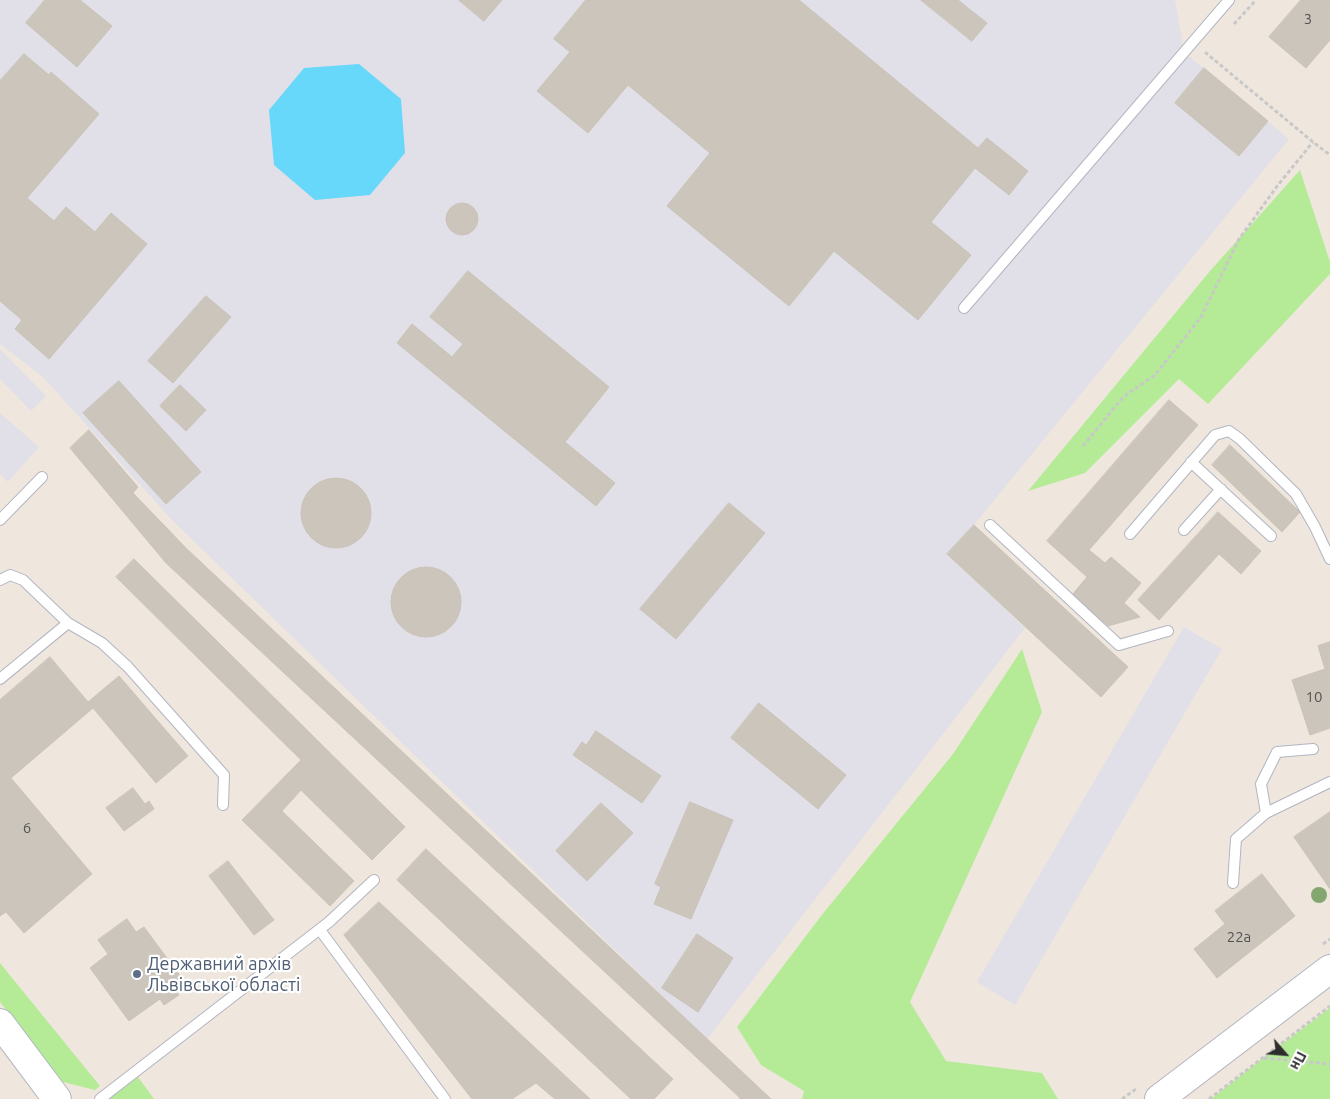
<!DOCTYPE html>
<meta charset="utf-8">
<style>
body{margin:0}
#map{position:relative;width:1330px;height:1099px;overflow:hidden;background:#efe7de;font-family:Ubuntu,sans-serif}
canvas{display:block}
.north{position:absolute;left:1260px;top:1029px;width:50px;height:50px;-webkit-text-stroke:4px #fff;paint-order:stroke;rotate:117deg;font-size:14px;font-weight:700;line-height:20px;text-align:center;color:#2d2d2d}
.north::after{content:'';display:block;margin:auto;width:18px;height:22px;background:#2d2d2d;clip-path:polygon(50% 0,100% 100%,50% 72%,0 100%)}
</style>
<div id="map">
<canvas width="1330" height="1099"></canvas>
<div class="north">Пн</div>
</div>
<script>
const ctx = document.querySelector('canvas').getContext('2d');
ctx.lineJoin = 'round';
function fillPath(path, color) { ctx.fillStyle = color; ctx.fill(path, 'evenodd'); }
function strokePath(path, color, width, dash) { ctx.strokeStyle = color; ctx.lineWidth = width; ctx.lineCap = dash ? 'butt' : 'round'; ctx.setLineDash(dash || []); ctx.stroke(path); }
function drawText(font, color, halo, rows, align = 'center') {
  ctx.font = font + ' Ubuntu,sans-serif'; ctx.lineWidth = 4.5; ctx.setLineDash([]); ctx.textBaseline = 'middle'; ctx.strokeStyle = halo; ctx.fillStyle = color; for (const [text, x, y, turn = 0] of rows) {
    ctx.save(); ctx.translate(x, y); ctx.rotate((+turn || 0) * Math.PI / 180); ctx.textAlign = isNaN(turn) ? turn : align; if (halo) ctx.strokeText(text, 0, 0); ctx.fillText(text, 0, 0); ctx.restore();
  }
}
fillPath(new Path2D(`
 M0 0H1175L1184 52 1289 139 974 525 947 554 1025 628 707 1039 171 519 43 377 0 344Z
 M0 349 46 396 31 411 0 379Z
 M0 413 39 447 8 482 0 474Z
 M1184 627 1222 649 1015 1005 977 982Z`), '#e1dfe7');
fillPath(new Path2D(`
 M1300 170 1330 262V274L1208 404 1179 379 1085 473 1028 491 1210 271Z
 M1022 649 1042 712 910 1002 946 1061 1042 1073 1058 1099H802L804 1091 761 1065 737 1027 821 916 953 754Z
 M0 963 100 1086 95 1090 63 1082 0 1002Z
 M1330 1008V1099H1211L1263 1058Z
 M138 1077 154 1099H108Z`), '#b5eb96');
fillPath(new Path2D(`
 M359 64 401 99 405 153 370 195 315 200 274 165 269 110 304 68Z`), '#68d8fa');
const building = new Path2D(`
 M45 0H80L112 26 77 67 26 23Z
 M459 0H502L484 21Z
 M586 0H799L978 148 987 138 1028 171 1009 195 975 168 931 222 971 255 918 320 834 251 789 306 667 206 710 153 628 85 588 133 537 91 570 52 554 39Z
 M921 0H958L987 23 972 41Z
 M1301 0H1330V40L1306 68 1269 37Z
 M24 54 49 75 51 72 99 114 27 198 54 221 66 207 95 232 111 213 147 244 49 359 15 329 22 320 0 301V81Z
 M1204 68 1268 121 1239 156 1175 103Z
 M446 219a16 16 0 1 1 32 0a16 16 0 1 1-32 0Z
 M468 271 609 387 565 442 615 483 596 506 397 343 412 324 452 357 463 344 430 317Z
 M206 296 231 317 173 383 148 361Z
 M119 381 201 472 166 504 83 413Z
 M180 385 206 410 186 431 160 406Z
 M1169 400 1198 425 1089 550 1105 563 1111 557 1141 583 1124 603 1140 617 1108 626 1072 595 1087 577 1047 541Z
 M89 430 138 487 133 493 186 548 771 1099H740L739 1097 166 563 70 448Z
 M1230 445 1300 512 1282 532 1212 465Z
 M301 513a35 35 0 1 1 70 0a35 35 0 1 1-70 0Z
 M729 503 765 533 676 639 640 609Z
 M1218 512 1261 551 1241 574 1219 554 1159 620 1138 600Z
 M974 525 1128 667 1101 697 947 554Z
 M134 559 405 827 372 860 301 790 282 811 354 881 330 906 242 820 301 760 116 577Z
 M391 602a35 35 0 1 1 70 0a35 35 0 1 1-70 0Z
 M1330 642V728L1310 735 1292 680 1325 669 1318 646Z
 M50 657 88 702 119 676 188 756 156 783 93 708 11 778 92 874 24 933 6 912 0 916V700Z
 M759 703 846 775 818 809 731 738Z
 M596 731 661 776 642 803 573 755 582 742 586 745Z
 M133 788 145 804 149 801 154 809 124 831 106 808Z
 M690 802 733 820 691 919 654 904 661 887 655 884Z
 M601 803 633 833 587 881 556 851Z
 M1330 812V889L1294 837Z
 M426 849 673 1079 654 1099H631L397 880Z
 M228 861 274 920 254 935 209 876Z
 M1262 874 1295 916 1217 978 1194 949 1225 924 1215 911Z
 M379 902 590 1099H555L536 1083 512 1099H472L344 935Z
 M127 919 136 932 144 927 184 981 174 988 179 995 164 1005 160 999 129 1021 90 968 108 954 98 940Z
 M697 934 733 958 698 1012 662 988Z`);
fillPath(building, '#cbc5bc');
strokePath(building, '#cbc3b7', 1);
const lane = new Path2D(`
 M964 308 1229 0
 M1191 462 1271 536
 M0 520 42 477
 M990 525 1119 645 1168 631
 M1184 530 1221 489
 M1130 534 1215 435 1229 431 1240 439 1296 494 1315 527 1330 559
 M0 580 10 575 23 580 68 623 102 643 128 667 224 775 223 805
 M0 679 68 623
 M1266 813 1261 784 1277 752 1313 749
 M1233 883 1236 839 1266 813 1330 782
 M320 930 445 1099
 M100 1099 329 922 374 880`);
const secondary = new Path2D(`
 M0 1023 57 1099
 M1159 1099 1330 969`);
strokePath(lane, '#b2b5c1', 12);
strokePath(secondary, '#b2b5c1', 30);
strokePath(new Path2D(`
 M1234 24 1256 0
 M1207 52 1206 53 1313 142 1330 155
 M1083 446 1123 397 1155 375 1201 317 1239 239 1278 185 1313 142
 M1323 944 1330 939
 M1264 1058 1330 1064
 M1122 1099 1136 1089
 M1209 1099 1330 1006`), '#c8c8c8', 3, [4, 2.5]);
strokePath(lane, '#fff', 10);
strokePath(secondary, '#fff', 28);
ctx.fillStyle = '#83a76f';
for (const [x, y] of [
 [1319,895]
]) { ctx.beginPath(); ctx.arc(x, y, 8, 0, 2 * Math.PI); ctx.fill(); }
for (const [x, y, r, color] of [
 [137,974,5,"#5c6f8a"]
]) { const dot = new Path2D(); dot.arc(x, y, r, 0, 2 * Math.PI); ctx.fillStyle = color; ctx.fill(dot); strokePath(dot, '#fff', 2); }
drawText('15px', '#545351', null, [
 ["3",1308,19],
 ["10",1314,697],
 ["6",27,828],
 ["22а",1239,937]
]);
drawText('18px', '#4e5e75', '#fff', [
 ["Державний архів",147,964],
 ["Львівської області",147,985]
], 'left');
</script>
